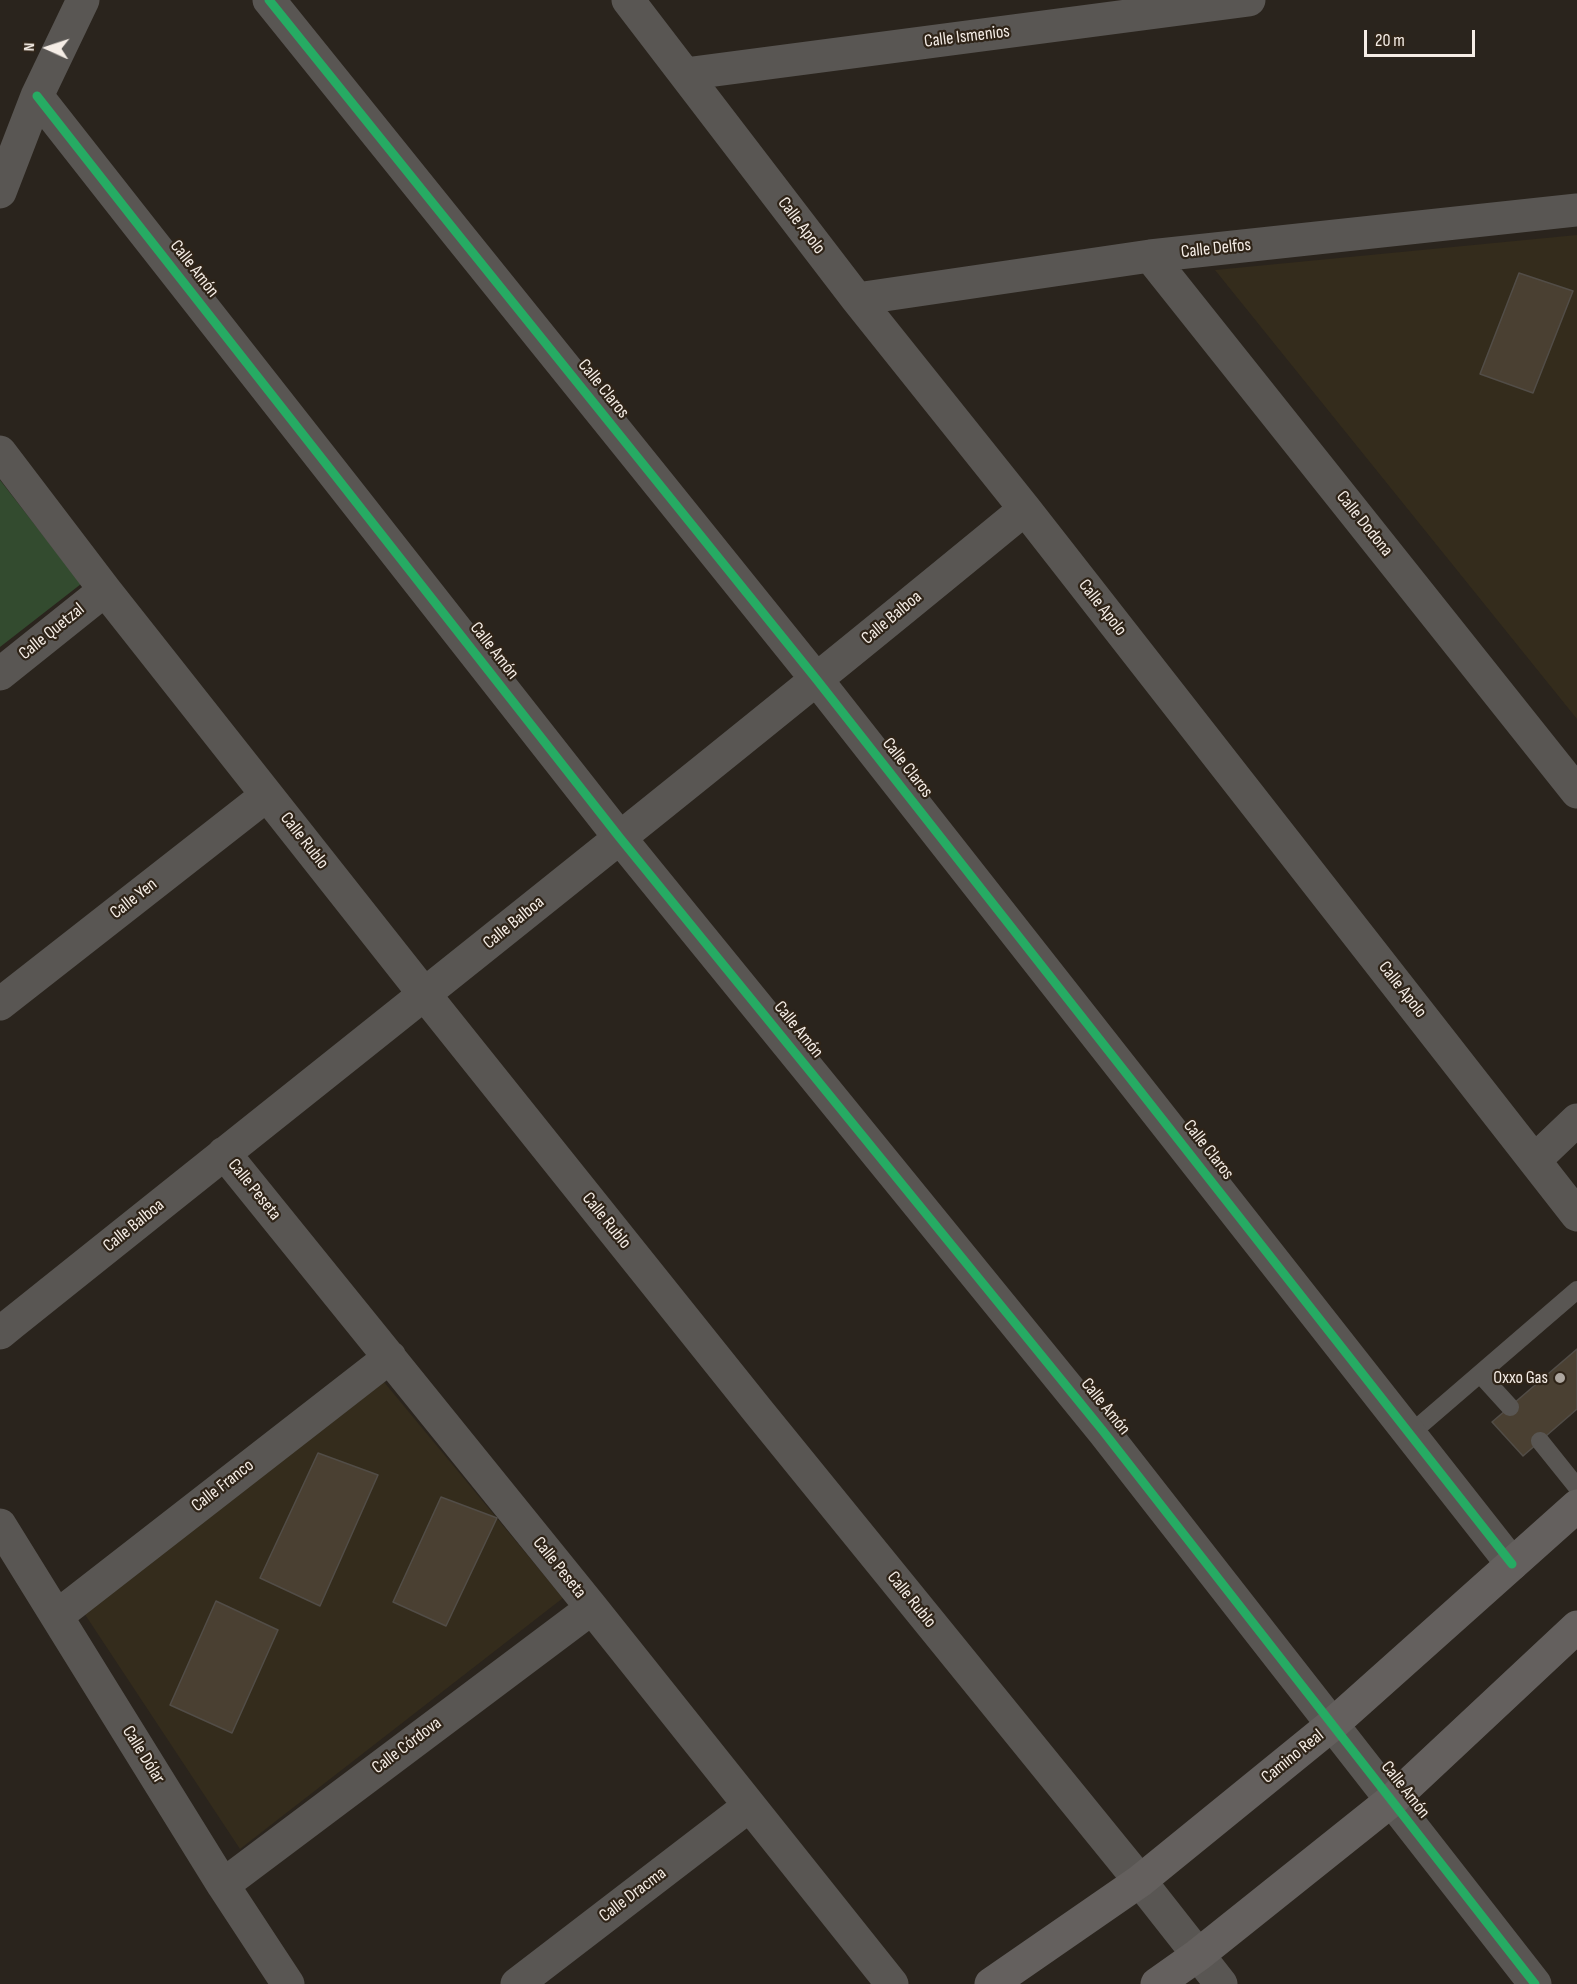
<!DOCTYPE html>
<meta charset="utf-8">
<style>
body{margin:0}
#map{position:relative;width:1577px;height:1984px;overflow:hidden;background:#2a241d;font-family:"Sofia Sans Condensed",sans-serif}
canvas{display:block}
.north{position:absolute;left:18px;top:18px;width:60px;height:60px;-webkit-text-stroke:4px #2f2418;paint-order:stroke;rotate:273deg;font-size:16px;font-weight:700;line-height:24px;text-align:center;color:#f5ede6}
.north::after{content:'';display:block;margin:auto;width:21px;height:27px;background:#f5ede6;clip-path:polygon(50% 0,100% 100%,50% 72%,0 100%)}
.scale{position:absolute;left:1364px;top:30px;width:111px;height:27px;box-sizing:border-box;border:3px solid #f5ede6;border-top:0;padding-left:8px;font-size:18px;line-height:21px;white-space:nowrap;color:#f5ede6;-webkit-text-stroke:4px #2f2418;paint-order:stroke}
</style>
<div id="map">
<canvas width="1577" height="1984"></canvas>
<div class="north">N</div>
<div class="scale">20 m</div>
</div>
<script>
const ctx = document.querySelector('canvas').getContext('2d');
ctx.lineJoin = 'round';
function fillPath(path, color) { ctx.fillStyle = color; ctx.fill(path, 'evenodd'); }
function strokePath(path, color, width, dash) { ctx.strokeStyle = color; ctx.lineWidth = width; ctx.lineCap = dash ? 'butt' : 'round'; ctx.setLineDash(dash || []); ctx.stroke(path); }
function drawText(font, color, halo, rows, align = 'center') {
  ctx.font = font + ' "Sofia Sans Condensed",sans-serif'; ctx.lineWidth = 4.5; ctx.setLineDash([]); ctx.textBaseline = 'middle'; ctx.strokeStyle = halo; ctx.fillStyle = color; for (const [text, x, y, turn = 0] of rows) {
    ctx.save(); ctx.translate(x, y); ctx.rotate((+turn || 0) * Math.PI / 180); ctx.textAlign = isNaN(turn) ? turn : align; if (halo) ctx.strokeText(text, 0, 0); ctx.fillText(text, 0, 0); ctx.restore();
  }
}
fillPath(new Path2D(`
 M1577 235V719L1215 270Z
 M384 1382 563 1598 240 1849 84 1613Z`), '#342c1c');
fillPath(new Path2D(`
 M0 480 81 584 0 647Z`), '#334b2f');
const building = new Path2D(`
 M1519 273 1573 291 1533 393 1480 374Z
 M1577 1349V1409L1523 1456 1492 1422Z
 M318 1453 378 1475 320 1606 260 1578Z
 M441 1497 497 1518 446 1626 393 1602Z
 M216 1601 278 1630 232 1733 170 1705Z`);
fillPath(building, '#4a4032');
strokePath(building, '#524d47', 1.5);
strokePath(new Path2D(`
 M1480 1374 1510 1407
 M1410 1434 1577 1290
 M1540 1441 1577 1487`), '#595653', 18);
strokePath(new Path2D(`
 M269 0 817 680 1512 1564
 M628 0 857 299 1025 509 1577 1215
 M685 74 1249 0
 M37 96 620 838 1103 1431 1535 1984
 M0 192 37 96 83 0
 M1150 256 1577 792
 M857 299 1150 256 1577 210
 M0 452 105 590 425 995 758 1411 1140 1881 1221 1984
 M0 674 105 590
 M0 1004 267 795
 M224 1153 592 1608 892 1984
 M1535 1160 1577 1120
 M0 1333C342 1059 686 788 1025 509
 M0 1525 223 1885 288 1984
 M57 1616 390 1357
 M223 1885 592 1608
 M517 1984 749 1806`), '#595653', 33);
strokePath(new Path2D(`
 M991 1984 1140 1881 1333 1724 1577 1506
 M1157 1984 1198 1955 1392 1800 1577 1627`), '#64605e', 33);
strokePath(new Path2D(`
 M269 0 817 680 1512 1564
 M37 96 620 838 1103 1431 1535 1984`), '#26ab63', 9);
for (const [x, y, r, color] of [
 [1560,1378,6,"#aea7a0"]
]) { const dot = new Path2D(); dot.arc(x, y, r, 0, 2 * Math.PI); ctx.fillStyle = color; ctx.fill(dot); strokePath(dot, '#2f2418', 2); }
drawText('18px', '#f5ede6', '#2f2418', [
 ["Calle Ismenios",967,37,-7],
 ["Calle Apolo",801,226,53],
 ["Calle Delfos",1216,249,-6],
 ["Calle Amón",194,269,52],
 ["Calle Claros",603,389,51],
 ["Calle Dodona",1364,524,51],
 ["Calle Apolo",1102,608,52],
 ["Calle Balboa",892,618,-40],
 ["Calle Quetzal",52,632,-39],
 ["Calle Amón",494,651,52],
 ["Calle Claros",907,768,52],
 ["Calle Rublo",304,841,52],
 ["Calle Yen",134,899,-38],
 ["Calle Balboa",514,923,-39],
 ["Calle Apolo",1402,990,52],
 ["Calle Amón",798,1030,51],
 ["Calle Claros",1208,1150,52],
 ["Calle Peseta",254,1190,51],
 ["Calle Rublo",606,1221,51],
 ["Calle Balboa",134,1226,-39],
 ["Calle Amón",1105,1407,51],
 ["Calle Franco",223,1486,-38],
 ["Calle Peseta",559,1568,51],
 ["Calle Rublo",911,1600,51],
 ["Calle Córdova",407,1746,-37],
 ["Calle Dólar",143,1755,58],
 ["Camino Real",1293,1757,-39],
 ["Calle Amón",1405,1790,52],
 ["Calle Dracma",633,1895,-37]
]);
drawText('18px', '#f5ede6', '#2f2418', [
 ["Oxxo Gas",1548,1378]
], 'right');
</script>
